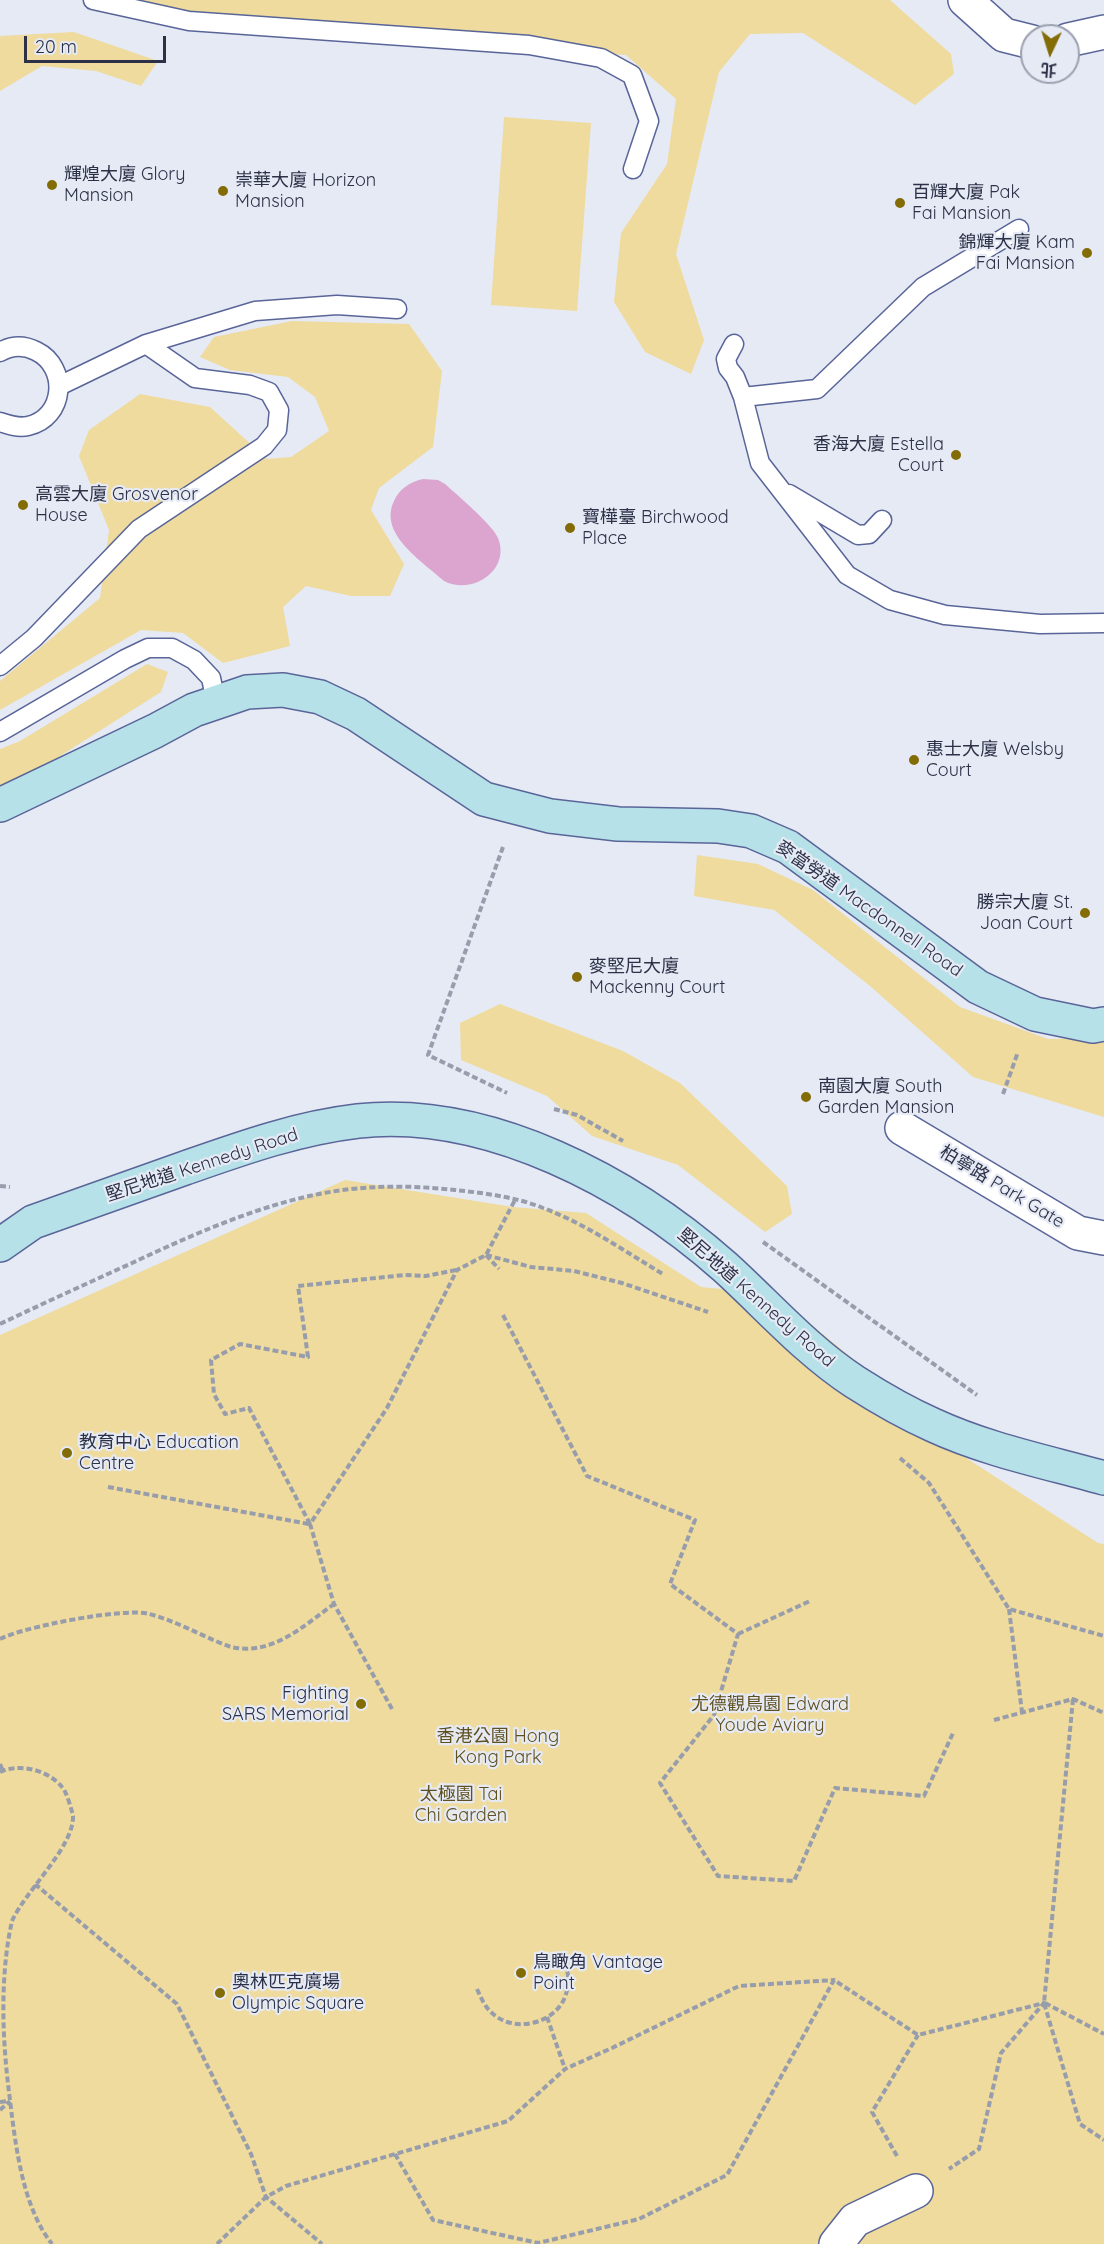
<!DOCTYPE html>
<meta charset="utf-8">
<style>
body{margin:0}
#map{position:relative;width:1104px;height:2244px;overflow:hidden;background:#e6eaf5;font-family:Quicksand,"Noto Sans TC",sans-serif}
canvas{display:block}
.north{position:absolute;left:1020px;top:24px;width:60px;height:60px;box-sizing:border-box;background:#e6eaf5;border:2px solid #9ca0af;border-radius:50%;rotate:184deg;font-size:16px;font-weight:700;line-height:24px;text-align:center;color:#2c3147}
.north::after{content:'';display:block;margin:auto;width:21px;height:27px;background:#836b06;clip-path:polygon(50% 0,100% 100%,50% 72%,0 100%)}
.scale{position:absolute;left:24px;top:36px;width:142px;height:27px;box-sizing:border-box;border:3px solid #2c3147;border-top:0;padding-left:8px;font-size:18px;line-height:21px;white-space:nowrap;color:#2c3147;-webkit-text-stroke:4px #e6eaf5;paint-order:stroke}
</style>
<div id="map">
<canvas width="1104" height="2244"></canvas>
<div class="north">北</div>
<div class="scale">20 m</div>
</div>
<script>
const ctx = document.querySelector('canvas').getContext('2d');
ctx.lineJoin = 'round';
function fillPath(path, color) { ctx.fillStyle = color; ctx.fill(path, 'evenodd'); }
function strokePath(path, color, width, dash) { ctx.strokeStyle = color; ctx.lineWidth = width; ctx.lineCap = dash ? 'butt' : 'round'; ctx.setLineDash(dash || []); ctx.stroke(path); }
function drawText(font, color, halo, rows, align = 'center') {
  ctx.font = font + ' Quicksand,"Noto Sans TC",sans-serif'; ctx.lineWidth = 4.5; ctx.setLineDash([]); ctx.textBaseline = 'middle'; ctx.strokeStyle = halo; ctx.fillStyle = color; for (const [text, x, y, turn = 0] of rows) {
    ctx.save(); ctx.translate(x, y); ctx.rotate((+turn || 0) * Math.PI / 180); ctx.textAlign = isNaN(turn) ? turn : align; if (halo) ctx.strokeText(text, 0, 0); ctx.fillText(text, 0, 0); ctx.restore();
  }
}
fillPath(new Path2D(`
 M140 0H890L951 54 954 74 915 105 803 33 750 34 719 72 676 254 704 340 691 374 645 352 614 302 621 233 667 164 676 99 626 55 173 25Z
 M74 32 158 61 141 86 96 71 42 66 0 91V36Z
 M504 117 591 123 577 311 491 305Z
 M292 321 409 324 442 371 433 447 379 488 371 510 404 564 390 596H351L306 586 283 607 290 646 223 663 183 633 141 630 0 710V681L100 598 109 530 79 456 89 430 140 394 210 407 267 459 291 457 329 431 315 397 288 377 230 370 200 357 214 337Z
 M147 664 168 672 161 692 0 794V749L20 741Z
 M697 855 758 864 813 890 960 1007 1048 1039 1104 1038V1117L973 1077 870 986 774 910 694 896Z
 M500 1004 623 1051 680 1083 787 1186 792 1214 765 1232 678 1165 592 1136 547 1096 461 1060 460 1023Z
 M345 1180 513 1207 586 1213 701 1287 774 1294 943 1433 946 1445 1098 1543 1104 1544V2244H0V1335Z`), '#eedb9d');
fillPath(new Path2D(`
 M423 479 438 480 445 484C457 495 492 524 498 538 511 570 472 596 444 581 422 561 378 534 394 501 399 489 410 482 423 479Z`), '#dba5d0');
const lane = new Path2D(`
 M93 0 189 21 529 45 601 58 632 75 649 121 633 169
 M734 344 726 359 728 368 735 377 743 397 760 463 847 575 890 600 945 615 1040 624 1104 623
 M0 352C12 345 24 345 36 351 69 367 65 418 28 426 18 428 9 425 0 422
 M59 386 146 344 255 311 337 305 397 309
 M743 397 817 389 923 287 1019 229
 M789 494 858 535 869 534 882 520
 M0 666 34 638 139 529 264 446 277 430 279 410 269 392 250 385 195 378 146 344
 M0 732 125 659 148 648H172L194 660 211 678 216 702`);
const street = new Path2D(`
 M965 0 1004 35 1032 42
 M1068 40 1104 32
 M902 1128 1078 1233 1104 1238
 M836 2244 855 2220 916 2191`);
const secondary = new Path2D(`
 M0 805 155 731 194 710 247 692 283 690 320 697 356 714 484 799 550 816 618 824 718 826 751 831 788 847 978 987 1035 1014 1093 1026 1104 1024
 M0 1245 33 1222C84 1204 135 1186 185 1168 242 1148 298 1128 358 1121 489 1107 630 1183 725 1267 768 1306 806 1350 855 1382 880 1398 906 1413 933 1425 987 1450 1047 1462 1104 1478`);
strokePath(lane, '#596598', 21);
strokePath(street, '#596598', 36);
strokePath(secondary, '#596598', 36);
strokePath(new Path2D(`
 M503 847 428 1055 507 1093
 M1003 1094 1018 1052
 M554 1109 577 1115 623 1141
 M0 1186 10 1187
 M763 1242 977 1395
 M486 1255 531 1267 574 1271 622 1283 708 1312
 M486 1255 499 1269
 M503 1315 587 1476 695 1520 670 1584 738 1634 714 1715 660 1783 718 1876 794 1881 835 1788 924 1796 954 1731
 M0 1324C44 1303 88 1283 132 1263 192 1235 254 1207 319 1194 363 1185 410 1185 455 1190 484 1193 516 1197 543 1208 586 1224 624 1251 663 1274
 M900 1458 929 1483 1009 1609 1104 1636
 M108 1487 309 1524
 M310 1524 249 1408 225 1414 214 1394 211 1360 240 1344 308 1357 298 1286 405 1275 426 1276 456 1270
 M1009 1609 1022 1712
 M738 1634 810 1601
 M0 1639C23 1627 125 1607 149 1614 177 1621 203 1637 231 1647 272 1656 302 1627 334 1604
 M1073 1699 1044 2003 1080 2124 1104 2140
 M392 1709 334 1604 310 1524 387 1408 457 1270 486 1255 515 1200
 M994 1720 1073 1699 1104 1713
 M0 1764 3 1771
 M0 1772C20 1763 48 1770 62 1787 66 1790 72 1811 73 1816 74 1847 26 1890 12 1921 0 1974 2 2037 9 2092 15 2140 21 2205 52 2244
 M35 1884 177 2004 251 2154 266 2197 322 2244
 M477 1989C481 1998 485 2007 492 2013 514 2034 557 2024 566 1994 571 1979 567 1966 561 1953
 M1045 2003 1104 2034
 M547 2017 565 2069
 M0 2102 9 2101
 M0 2110 10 2101
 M395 2154 433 2220 538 2243 639 2219 727 2175 834 1980 918 2035 1044 2003 1001 2053 979 2149 949 2169
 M897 2156 872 2112 918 2035
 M217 2244 266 2197 286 2186 508 2121 565 2069 612 2048 739 1986 834 1980`), '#989dac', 4, [6, 3]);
strokePath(lane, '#fff', 18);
strokePath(street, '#fff', 33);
strokePath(secondary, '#b7e1e8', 33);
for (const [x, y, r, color] of [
 [52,185,6,"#836b06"],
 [223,191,6,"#836b06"],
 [900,203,6,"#836b06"],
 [1087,253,6,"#836b06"],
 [956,455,6,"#836b06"],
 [23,505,6,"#836b06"],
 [570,528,6,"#836b06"],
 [914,760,6,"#836b06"],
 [1085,913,6,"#836b06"],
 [577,977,6,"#836b06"],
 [806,1097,6,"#836b06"],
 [67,1453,6,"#836b06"],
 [361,1704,6,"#836b06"],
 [521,1973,6,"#836b06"],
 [220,1993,6,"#836b06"]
]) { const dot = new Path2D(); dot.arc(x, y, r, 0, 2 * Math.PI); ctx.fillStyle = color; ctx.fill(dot); strokePath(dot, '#e6eaf5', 2); }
drawText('18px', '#2c3147', '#e6eaf5', [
 ["輝煌大廈 Glory",64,175],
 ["Mansion",64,196],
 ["崇華大廈 Horizon",235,181],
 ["Mansion",235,202],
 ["百輝大廈 Pak",912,193],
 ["Fai Mansion",912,214],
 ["錦輝大廈 Kam",1075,243,"right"],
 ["Fai Mansion",1075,264,"right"],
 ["香海大廈 Estella",944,445,"right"],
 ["Court",944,466,"right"],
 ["高雲大廈 Grosvenor",35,495],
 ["House",35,516],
 ["寶樺臺 Birchwood",582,518],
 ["Place",582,539],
 ["惠士大廈 Welsby",926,750],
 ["Court",926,771],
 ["勝宗大廈 St.",1073,903,"right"],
 ["Joan Court",1073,924,"right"],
 ["麥堅尼大廈",589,967],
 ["Mackenny Court",589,988],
 ["南園大廈 South",818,1087],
 ["Garden Mansion",818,1108],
 ["教育中心 Education",79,1443],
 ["Centre",79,1464],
 ["Fighting",349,1694,"right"],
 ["SARS Memorial",349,1715,"right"],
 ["鳥瞰角 Vantage",533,1963],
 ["Point",533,1984],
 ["奧林匹克廣場",232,1983],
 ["Olympic Square",232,2004]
], 'left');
drawText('18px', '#2c3147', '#e6eaf5', [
 ["麥當勞道 Macdonnell Road",869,909,35],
 ["堅尼地道 Kennedy Road",202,1165,-18],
 ["柏寧路 Park Gate",1002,1187,31],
 ["堅尼地道 Kennedy Road",756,1298,41]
]);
drawText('18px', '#5f501f', '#e6eaf5', [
 ["尤德觀鳥園 Edward",770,1705],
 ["Youde Aviary",770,1726],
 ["香港公園 Hong",498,1737],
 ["Kong Park",498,1758],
 ["太極園 Tai",461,1795],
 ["Chi Garden",461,1816]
]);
</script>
